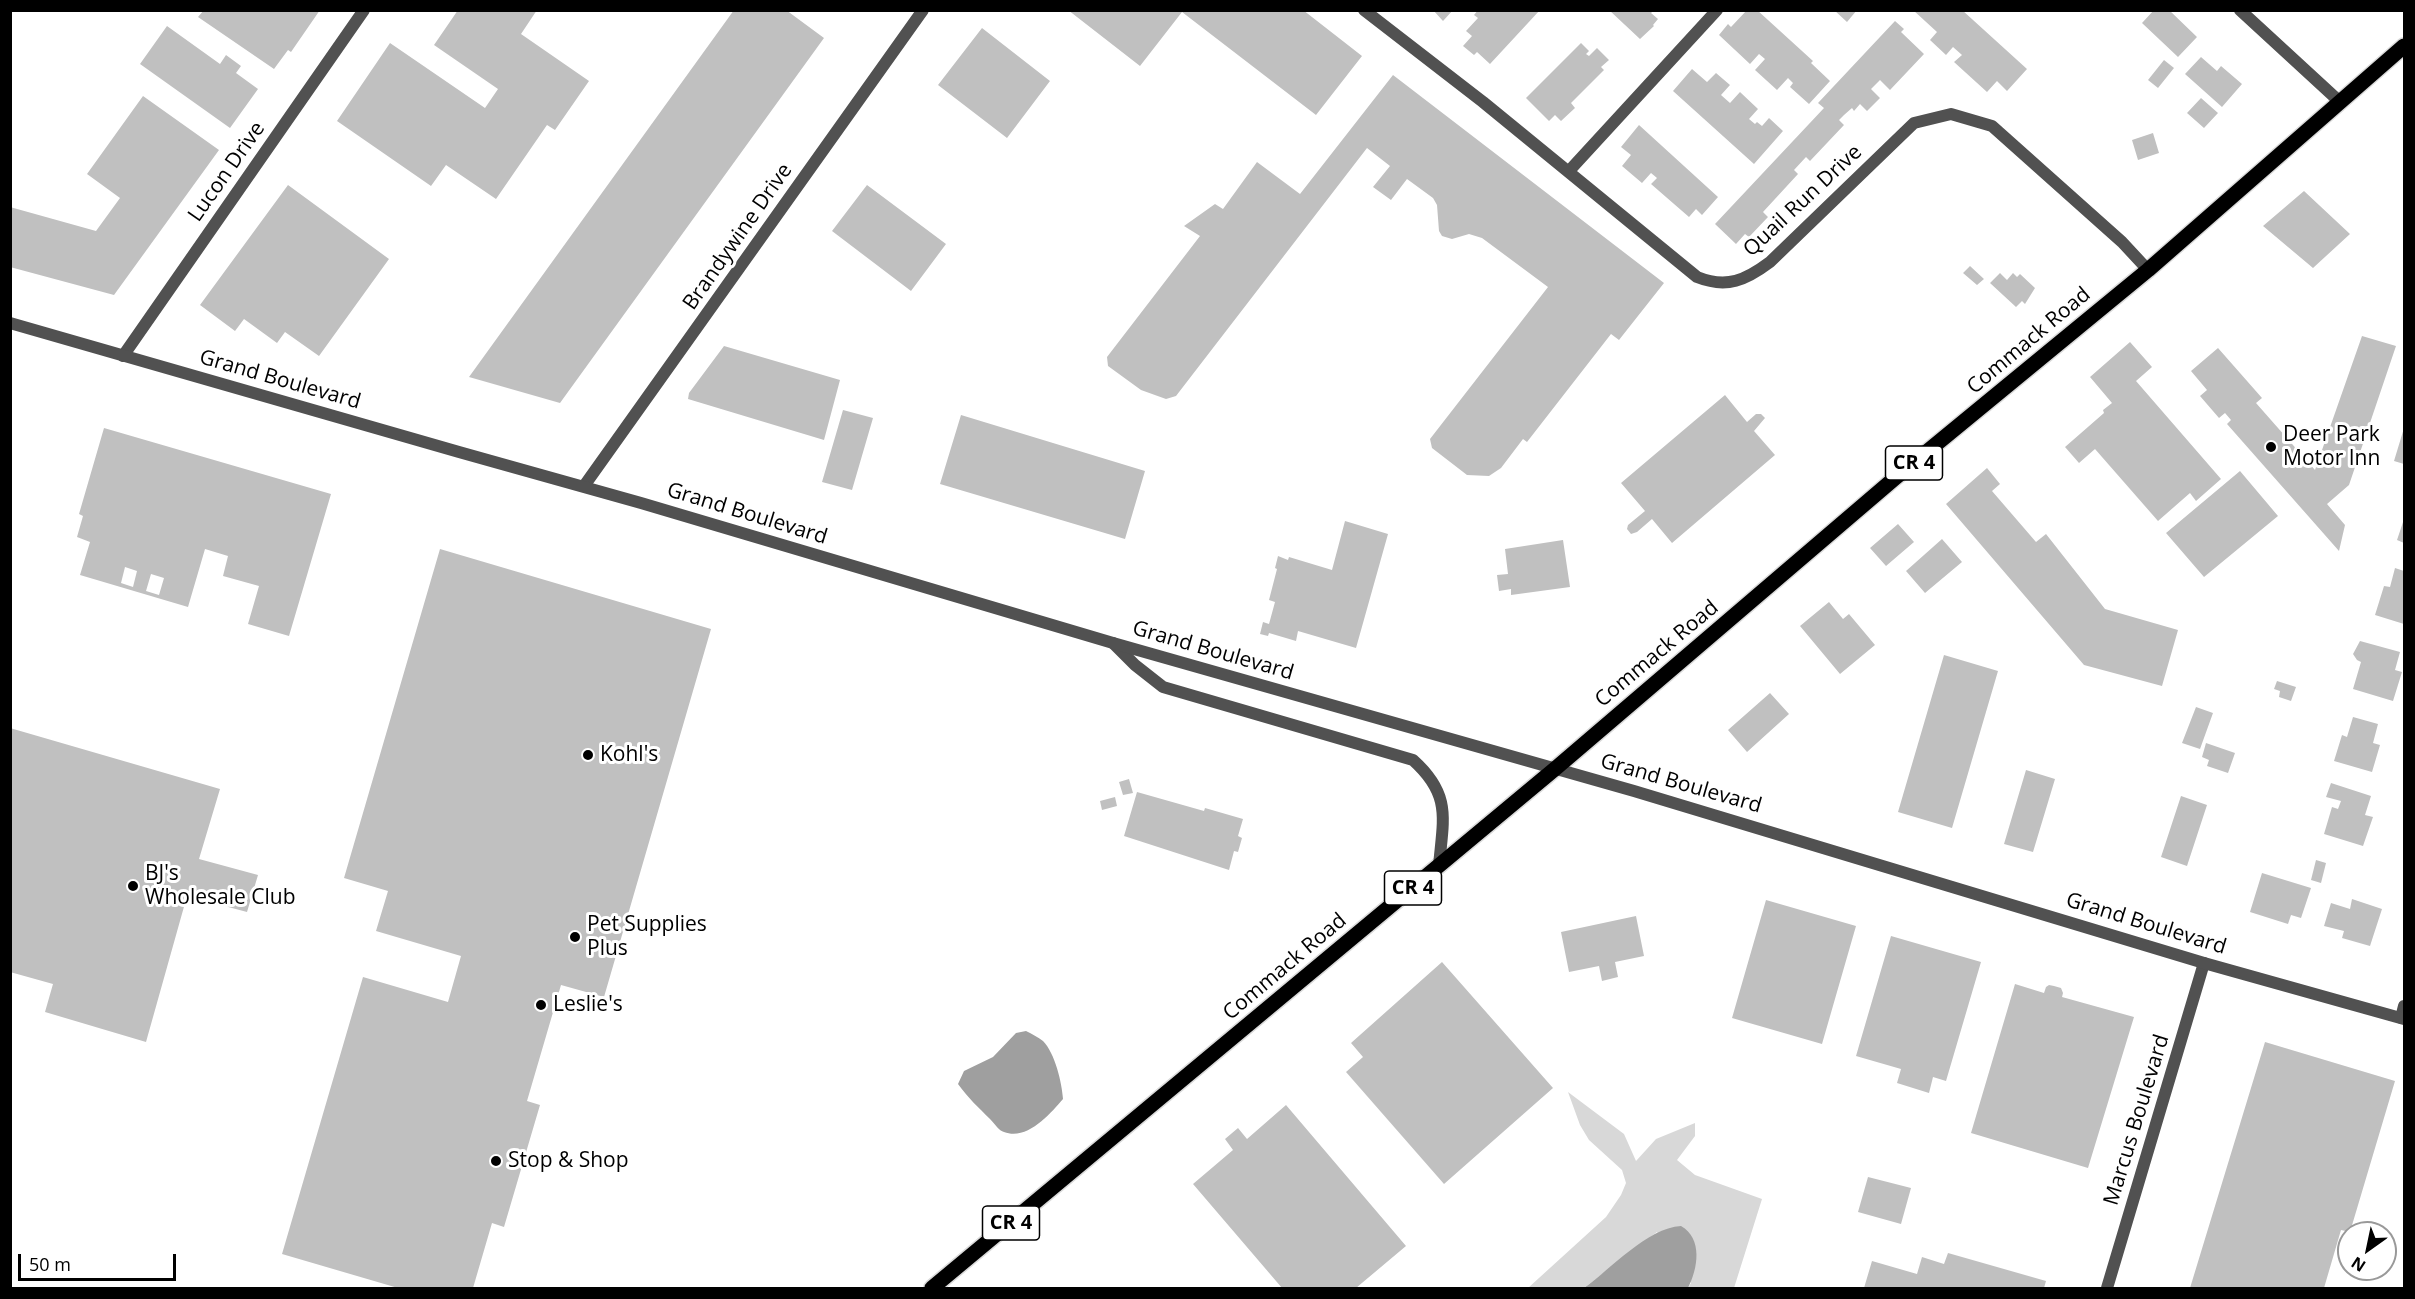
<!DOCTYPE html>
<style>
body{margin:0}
#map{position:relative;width:2415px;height:1299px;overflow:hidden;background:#fff;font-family:"Open Sans",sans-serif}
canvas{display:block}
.frame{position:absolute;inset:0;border:12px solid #000;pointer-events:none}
.north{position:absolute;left:2337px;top:1221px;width:60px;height:60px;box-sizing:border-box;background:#fff;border:2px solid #999;border-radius:50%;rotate:213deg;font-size:16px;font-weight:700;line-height:24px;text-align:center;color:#000}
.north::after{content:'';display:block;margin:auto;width:21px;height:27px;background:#000;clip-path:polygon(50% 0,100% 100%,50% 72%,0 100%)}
.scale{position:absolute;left:18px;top:1254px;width:158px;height:27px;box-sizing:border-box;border:3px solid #000;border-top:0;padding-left:8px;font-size:18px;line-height:21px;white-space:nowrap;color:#000;-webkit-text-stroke:4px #fff;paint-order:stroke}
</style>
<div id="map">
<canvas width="2415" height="1299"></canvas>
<div class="frame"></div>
<div class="north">N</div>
<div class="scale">50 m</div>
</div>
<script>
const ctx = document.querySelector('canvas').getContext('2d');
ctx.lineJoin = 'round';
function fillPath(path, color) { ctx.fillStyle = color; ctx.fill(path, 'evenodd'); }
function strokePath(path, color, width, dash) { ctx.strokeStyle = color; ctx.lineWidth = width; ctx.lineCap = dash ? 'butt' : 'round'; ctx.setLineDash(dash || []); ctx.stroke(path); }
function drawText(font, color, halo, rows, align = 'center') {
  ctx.font = font + ' "Open Sans",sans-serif'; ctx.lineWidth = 6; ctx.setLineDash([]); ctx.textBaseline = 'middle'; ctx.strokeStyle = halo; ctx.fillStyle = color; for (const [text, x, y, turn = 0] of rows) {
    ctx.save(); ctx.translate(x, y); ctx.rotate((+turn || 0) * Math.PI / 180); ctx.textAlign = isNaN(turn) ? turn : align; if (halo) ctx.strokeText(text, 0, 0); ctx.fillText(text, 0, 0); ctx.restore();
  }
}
fillPath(new Path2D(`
 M1568 1092 1624 1134 1636 1161 1656 1139 1695 1123V1136L1677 1160 1695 1175 1762 1199 1734 1288H1688L1691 1283 1657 1232 1584 1288H1528L1606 1217 1621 1195 1626 1183 1622 1170 1589 1140 1580 1125Z`), '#d8d8d8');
fillPath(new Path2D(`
 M1026 1031C1032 1034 1038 1037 1043 1041 1055 1053 1062 1083 1063 1099 1050 1114 1027 1141 1004 1132 999 1131 995 1124 990 1119 979 1108 968 1098 958 1084L964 1071 993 1057 1016 1033Z
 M1681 1226C1703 1239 1698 1268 1688 1288H1584C1611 1269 1647 1228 1681 1226Z`), '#9f9f9f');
fillPath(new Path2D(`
 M204 10H320L291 52 288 50 274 69 198 17Z
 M458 10H537L521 34 589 81 555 130 547 125 496 199 446 165 431 186 337 121 390 43 485 108 498 89 434 45Z
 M734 10H786L824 38 560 403 469 377Z
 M1068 10H1303L1362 56 1316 115 1182 12 1140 66Z
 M1433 10H1453L1443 21Z
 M1478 10H1540L1490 64 1477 52 1474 55 1463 46 1472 36 1466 31 1478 18 1474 15Z
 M1609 10H1654L1651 13 1658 19 1653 25 1654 26 1640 39Z
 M1747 10H1757L1813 61 1811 63 1830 81 1809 104 1790 87 1793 83 1788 78 1777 90 1755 70 1765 59 1759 54 1750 64 1719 35 1728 24 1731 27Z
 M1834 10H1857L1847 22Z
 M1913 10H1962L2027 69 2007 91 1997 81 1987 92 1954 62 1962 55 1953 47 1946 55 1930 40 1937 32Z
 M2154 10H2169L2197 37 2178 57 2142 23Z
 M1895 21 1904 29 1901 32 1924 54 1890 90 1880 80 1871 89 1880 98 1867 111 1860 104 1854 111 1852 108 1844 115 1839 120 1844 125 1810 161 1806 157 1794 170 1798 174 1763 212 1768 217 1749 237 1745 234 1736 244 1715 224 1824 108 1818 103Z
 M167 26 220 64 226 55 241 66 236 73 258 89 230 128 140 64Z
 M982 28 1050 81 1007 138 938 85Z
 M1581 43 1589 51 1586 54 1589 56 1597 48 1609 60 1601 67 1604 70 1571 103 1575 108 1561 121 1555 115 1549 121 1526 98Z
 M2201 57 2217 71 2221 66 2242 84 2222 107 2185 74Z
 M2164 60 2174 68 2158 88 2148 80Z
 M1692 69 1707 82 1716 73 1730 85 1721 95 1730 103 1740 92 1758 109 1749 119 1755 124 1757 122 1762 126 1769 118 1783 131 1754 164 1673 91Z
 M1393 75 1664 283 1619 340 1611 334 1527 442 1523 439 1501 468 1489 476 1467 475 1432 448 1430 439 1548 287 1482 238 1469 234 1452 239 1442 236 1439 231 1437 205 1433 198 1407 179 1391 200 1373 187 1390 166 1367 148 1176 396 1166 399 1141 390 1108 366 1107 357 1200 236 1184 226 1215 204 1223 209 1257 162 1300 194Z
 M143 96 219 150 114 295 10 267V207L96 231 120 198 87 174Z
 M2201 98 2218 113 2204 128 2187 113Z
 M1639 125 1718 197 1702 215 1696 209 1689 217 1651 184 1657 178 1651 173 1642 183 1622 166 1631 155 1621 147Z
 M2153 133 2159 153 2138 160 2132 140Z
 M288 185 389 259 319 356 285 332 277 343 244 319 235 331 200 305Z
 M867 185 946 244 911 291 832 231Z
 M2304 191 2350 234 2313 268 2263 226Z
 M1970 266 1984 279 1977 285 1963 273Z
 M2000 273 2007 280 2013 273 2017 277 2020 274 2035 288 2025 304 2022 301 2016 307 1990 283Z
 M2362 336 2396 346 2349 485 2327 504 2345 525 2339 551 2227 424 2231 420 2225 413 2219 418 2200 396 2207 390 2191 371 2218 348 2262 398 2256 403 2315 470Z
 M2130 342 2152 367 2136 381 2221 479 2196 501 2190 493 2158 521 2095 449 2079 463 2065 447 2104 413 2103 410 2112 403 2090 377Z
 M724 346 840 380 824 440 688 399 689 393Z
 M1725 395 1747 422 1756 414H1761L1765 418 1754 431 1775 455 1672 543 1652 519 1637 532 1631 534 1627 529 1628 525 1645 511 1621 483Z
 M843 410 873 418 852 490 822 482Z
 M961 415 1145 471 1125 539 940 484Z
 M104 428 331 494 289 636 248 624 259 586 223 576 228 556 205 549 188 607 80 575 90 542 77 537 83 516 79 514ZM125 567 137 571 133 587 121 583ZM151 574 164 578 159 595 146 591Z
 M2404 428V464L2394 461Z
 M1987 468 2000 484 1992 491 2036 542 2046 534 2105 609 2178 630 2162 686 2084 665 1946 504Z
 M2240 471 2278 516 2204 577 2166 533Z
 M2404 519V543L2397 540Z
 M1345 521 1388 534 1356 648 1298 631 1296 641 1269 633 1268 636 1260 634 1263 622 1269 624 1275 602 1269 600 1277 569 1275 568 1278 556 1288 560 1289 557 1332 570Z
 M1898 524 1914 542 1886 566 1870 548Z
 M1942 539 1962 562 1925 593 1906 571Z
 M1563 540 1570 587 1511 595V589L1499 591 1497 575 1508 574 1505 549Z
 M440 549 711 629 604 997 561 985 527 1101 540 1105 504 1227 492 1223 473 1288H398L282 1254 363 977 448 1002 461 956 376 931 388 891 344 878Z
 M2395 568 2404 571V624L2375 615 2384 586 2390 587Z
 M1829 602 1843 619 1849 614 1875 645 1840 674 1800 626Z
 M2360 641 2400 652 2395 670 2402 672 2393 701 2353 689 2361 662 2357 660 2353 654Z
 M1944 655 1998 671 1952 828 1898 812Z
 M2277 681 2296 687 2291 701 2279 697 2280 691 2274 689Z
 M1770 693 1789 714 1747 752 1728 730Z
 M2196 707 2213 713 2200 749 2182 743Z
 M2353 717 2378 724 2373 743 2380 745 2372 772 2334 761 2342 735 2347 737Z
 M10 728 220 789 199 859 258 875 247 912 187 896 146 1042 45 1012 53 984 10 972Z
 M2206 743 2235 753 2228 773 2207 766 2209 760 2202 757Z
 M2026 770 2055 779 2033 852 2004 844Z
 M1129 779 1133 793 1123 795 1119 782Z
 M2331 783 2371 796 2365 815 2373 817 2363 846 2324 834 2332 807 2338 809 2341 801 2326 797Z
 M1137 792 1204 811 1205 808 1243 819 1238 836 1242 838 1238 852 1234 851 1229 870 1124 836Z
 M2181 796 2207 805 2187 866 2161 857Z
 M1115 797 1117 806 1102 810 1100 801Z
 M2316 860 2326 863 2321 883 2311 880Z
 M2262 873 2311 888 2301 918 2291 915 2288 924 2250 912Z
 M2352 899 2382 909 2370 946 2342 938 2344 931 2324 926 2331 903 2350 909Z
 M1766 900 1856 926 1822 1044 1732 1018Z
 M1636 916 1644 956 1615 962 1618 977 1602 981 1599 966 1569 972 1561 932Z
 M1891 936 1981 962 1946 1081 1933 1077 1929 1093 1897 1083 1901 1069 1856 1056Z
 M1442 962 1553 1088 1444 1184 1346 1072 1363 1057 1351 1043Z
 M2015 984 2044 993 2046 987 2049 985 2054 986 2061 988 2063 993 2062 997 2134 1017 2088 1168 1971 1133Z
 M2265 1042 2395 1081 2350 1232 2341 1230 2324 1288H2190Z
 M1286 1105 1406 1246 1356 1288H1282L1193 1184 1233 1150 1225 1139 1238 1128 1247 1139Z
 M1868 1177 1911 1188 1901 1224 1858 1212Z
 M1948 1253 2046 1281 2044 1288H1864L1872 1261 1917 1274 1922 1257 1944 1264Z`), '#c0c0c0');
const primary = new Path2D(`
 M932 1288 1556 768 1895 478 2148 270 2404 46`);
strokePath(primary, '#dbdbdb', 18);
strokePath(new Path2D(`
 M1364 10 1483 102 1697 277C1727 289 1746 280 1770 262L1914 123 1951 114 1992 126 2122 242 2148 270
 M2240 10 2340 102
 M1569 171 1717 10
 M123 356 364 10
 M584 486 923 10
 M1113 643 1135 665 1163 687 1413 760C1452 795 1443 819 1439 866
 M2401 1018 2404 1006
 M2107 1288 2204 963`), '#515151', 12);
strokePath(new Path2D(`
 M10 323 459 452 641 503 1113 643 1634 791 2204 963 2404 1019`), '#515151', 12);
strokePath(primary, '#000', 15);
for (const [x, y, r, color] of [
 [2271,447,6,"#000"],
 [588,755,6,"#000"],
 [133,886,6,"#000"],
 [575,937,6,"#000"],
 [541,1005,6,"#000"],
 [496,1161,6,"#000"]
]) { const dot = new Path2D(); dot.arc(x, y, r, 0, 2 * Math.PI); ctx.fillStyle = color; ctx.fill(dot); strokePath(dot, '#fff', 2); }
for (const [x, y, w] of [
 [1914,463,57],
 [1413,888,57],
 [1011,1223,57]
]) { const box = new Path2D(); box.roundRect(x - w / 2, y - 17, w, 34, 4.5); ctx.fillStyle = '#fff'; ctx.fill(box); strokePath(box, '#000', 1.5); }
drawText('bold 20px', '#000', null, [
 ["CR 4",1914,463],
 ["CR 4",1413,888],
 ["CR 4",1011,1223]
]);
drawText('21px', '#000', '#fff', [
 ["Lucon Drive",227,172,-55],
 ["Quail Run Drive",1803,201,-43],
 ["Brandywine Drive",738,237,-55],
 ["Commack Road",2029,341,-40],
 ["Grand Boulevard",280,380,16],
 ["Grand Boulevard",747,514,17],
 ["Grand Boulevard",1213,651,16],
 ["Commack Road",1657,654,-40],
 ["Grand Boulevard",1681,784,16],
 ["Grand Boulevard",2146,924,17],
 ["Commack Road",1285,967,-40],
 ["Marcus Boulevard",2137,1120,-73]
]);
drawText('21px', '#000', '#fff', [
 ["Deer Park",2283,435],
 ["Motor Inn",2283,459],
 ["Kohl's",600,755],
 ["BJ's",145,874],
 ["Wholesale Club",145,898],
 ["Pet Supplies",587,925],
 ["Plus",587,949],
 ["Leslie's",553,1005],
 ["Stop & Shop",508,1161]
], 'left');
</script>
